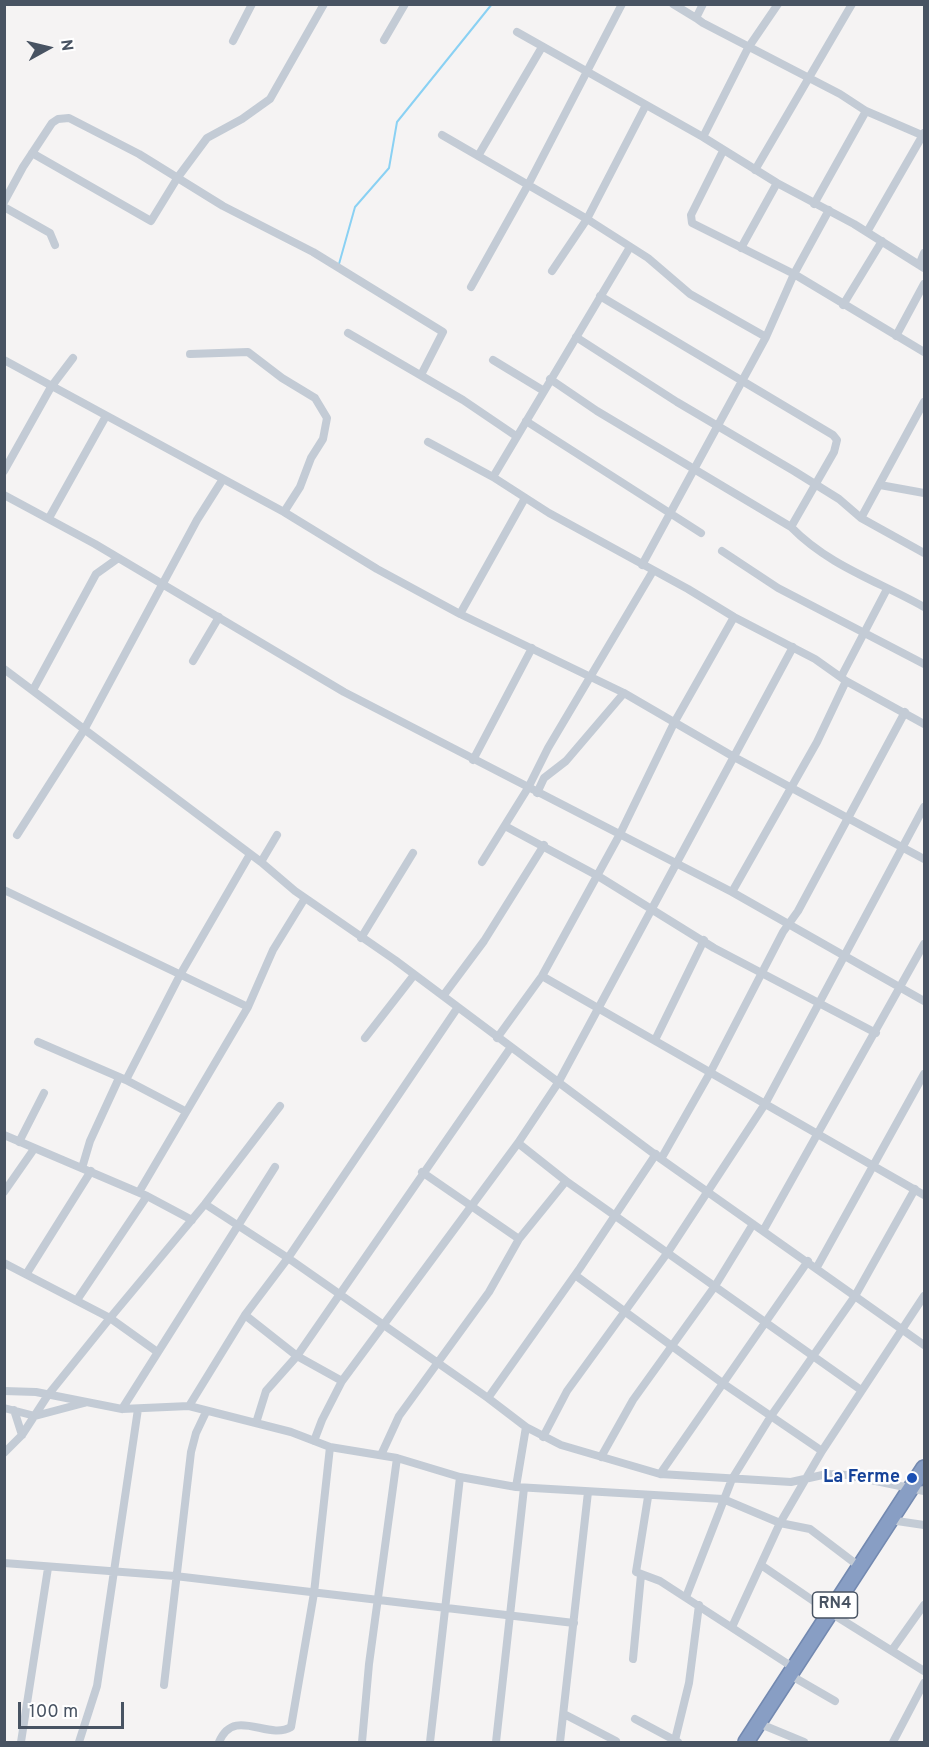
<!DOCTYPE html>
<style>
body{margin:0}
#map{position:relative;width:929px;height:1747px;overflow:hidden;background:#f5f3f3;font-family:Overpass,sans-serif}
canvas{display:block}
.frame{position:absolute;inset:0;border:6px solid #485362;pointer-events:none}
.north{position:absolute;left:18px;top:18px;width:60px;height:60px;-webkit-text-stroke:4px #fff;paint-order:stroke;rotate:82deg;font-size:16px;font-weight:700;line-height:24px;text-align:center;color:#485362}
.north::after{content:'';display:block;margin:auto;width:21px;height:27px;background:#485362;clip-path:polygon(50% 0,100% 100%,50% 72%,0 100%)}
.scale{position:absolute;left:18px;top:1702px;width:106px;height:27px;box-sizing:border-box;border:3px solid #485362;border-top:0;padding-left:8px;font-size:18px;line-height:21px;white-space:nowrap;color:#485362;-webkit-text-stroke:4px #fff;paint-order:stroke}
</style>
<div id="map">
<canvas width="929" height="1747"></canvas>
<div class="frame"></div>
<div class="north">N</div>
<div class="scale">100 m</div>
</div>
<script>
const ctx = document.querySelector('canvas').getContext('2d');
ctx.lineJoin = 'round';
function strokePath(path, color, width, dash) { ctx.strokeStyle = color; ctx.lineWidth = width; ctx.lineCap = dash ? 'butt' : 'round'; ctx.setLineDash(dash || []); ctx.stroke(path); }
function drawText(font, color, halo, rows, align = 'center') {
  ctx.font = font + ' Overpass,sans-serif'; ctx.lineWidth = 5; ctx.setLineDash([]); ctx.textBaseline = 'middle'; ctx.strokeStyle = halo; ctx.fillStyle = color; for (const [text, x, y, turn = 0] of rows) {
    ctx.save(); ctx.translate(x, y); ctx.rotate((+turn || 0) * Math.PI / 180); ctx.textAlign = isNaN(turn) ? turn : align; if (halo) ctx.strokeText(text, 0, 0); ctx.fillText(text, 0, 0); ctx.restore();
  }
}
strokePath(new Path2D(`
 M339 264 355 207 389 168 397 122 492 4`), '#8ad1f3', 2);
const highway = new Path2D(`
 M746 1742 924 1468`);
strokePath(highway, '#7389b0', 18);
strokePath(new Path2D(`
 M673 4 696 18
 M703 4 696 18 703 23 840 94 866 111 924 136
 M517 32 703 137 777 183 854 224 924 268
 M384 40 405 4
 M233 41 252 4
 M442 135 587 219 648 258 690 294 766 337
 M703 137 748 48 778 4
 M723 151 691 215 692 223 794 274 924 352
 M32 153 151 221 178 177 207 138 242 119 270 99 324 4
 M478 156 542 47
 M755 170 852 4
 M4 202 23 167 52 123 58 119 69 118 139 154 223 206 313 252 443 332 421 375
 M814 204 866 111
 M4 207 50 233 55 245
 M867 232 924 133
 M741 248 777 183
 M919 265 924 253
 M552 271 587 219 646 105
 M471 287 528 185 622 4
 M600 296 833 435 837 440 834 452 791 527
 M843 305 882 241
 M348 333 463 400 516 436
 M896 336 924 284
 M576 337 677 402 794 471 839 499 861 518 924 553
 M190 354 248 352 282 378 315 398 327 418 323 439 311 458 300 487 284 512
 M4 360 284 512 377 569 460 614 624 693 734 757 924 859
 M493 360 544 391
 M550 379 597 411 791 527C829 566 878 581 924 607
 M526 421 701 533
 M428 442 493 477 549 513 688 589 734 617 815 659 846 681 924 724
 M4 471 51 387 73 358
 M493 477 630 247
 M880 485 924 493
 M4 495 95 544 344 692 732 892 924 1001
 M49 518 106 416
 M861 518 924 402
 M722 551 778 588 924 664
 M642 565 766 337 794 274 829 210
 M460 614 525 498
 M193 661 219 617
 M4 669 261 862 295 891 395 960 661 1159 924 1345
 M841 677 887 589
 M33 690 96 574 117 559
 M473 760 532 648
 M537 793 544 778 566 761 624 693
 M505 826 598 876 714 948 876 1033
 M17 835 84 730 197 520 223 479
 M261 862 277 835
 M482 862 528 788 548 748 653 571
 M4 890 248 1007
 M732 892 817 742 846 681
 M361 938 413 853
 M542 976 924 1195
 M443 996 484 941 544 845
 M365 1038 414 975
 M497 1038 542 976 620 834 674 723 734 617
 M655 1040 704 940
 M38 1042 126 1080 185 1111
 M126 1080 180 975 249 856
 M4 1135 147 1196 192 1220
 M19 1142 44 1093
 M518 1143 566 1181 861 1390
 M661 1159 711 1071 783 932 798 911 905 712
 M82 1168 90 1141 119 1078
 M422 1172 519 1239
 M4 1192 34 1149
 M139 1192 248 1007 273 950 305 898
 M205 1204 288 1258 488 1398 526 1427 561 1445 660 1474 791 1482 827 1474 847 1475 924 1491
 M763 1231 924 944
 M4 1263 110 1318 156 1351
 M817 1267 924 1074
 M27 1273 91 1171
 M575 1275 721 1382 822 1451
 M77 1300 147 1196
 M245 1315 297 1356 342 1381
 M4 1391 36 1392 122 1409 189 1406 291 1432 330 1447 397 1458 460 1477 516 1487 723 1499 780 1523 810 1529 860 1567
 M488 1398 580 1268 656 1154
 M189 1406 245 1315 288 1258 458 1007
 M4 1408 35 1416 84 1403
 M122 1409 275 1167
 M14 1410 22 1435
 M256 1423 266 1391 297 1356 511 1047
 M543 1437 567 1391 668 1252 765 1104 924 807
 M314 1441 322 1420 342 1381 518 1143 558 1083 793 647
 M4 1453 22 1435 48 1395 110 1318 205 1204 280 1106
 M381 1455 399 1416 489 1292 519 1239 566 1181
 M601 1457 633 1400 715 1286 753 1224
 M660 1474 808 1261
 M516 1487 526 1427
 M648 1497 636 1572 660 1581 794 1668
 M890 1520 924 1525
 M4 1563 175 1576 574 1623
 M761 1565 831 1613 924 1671
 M686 1597 732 1479 771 1416 855 1296 915 1189
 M732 1627 780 1523 822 1451 924 1296
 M892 1650 924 1605
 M633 1659 641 1575
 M790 1675 835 1701
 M164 1685 191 1452 196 1433 206 1412
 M564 1714 616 1741
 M635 1719 678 1742
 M758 1723 804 1742
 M675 1740 689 1683 699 1605
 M21 1742 48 1568
 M79 1742 97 1686 138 1409
 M219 1742C234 1706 268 1741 291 1727L314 1593 330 1447
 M362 1742 369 1664 397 1458
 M430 1742 460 1477
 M496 1742 524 1488
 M560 1742 588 1492
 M893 1742 924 1683`), '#c3cbd5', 8);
strokePath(highway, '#889ec4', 15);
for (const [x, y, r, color] of [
 [912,1478,6,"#1a4fb4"]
]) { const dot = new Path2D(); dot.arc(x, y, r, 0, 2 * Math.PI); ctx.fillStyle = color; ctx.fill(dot); strokePath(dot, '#fff', 2); }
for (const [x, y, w] of [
 [835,1605,45]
]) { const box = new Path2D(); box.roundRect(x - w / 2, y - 13, w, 26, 4.5); ctx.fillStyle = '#fff'; ctx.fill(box); strokePath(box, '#485362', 1.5); }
drawText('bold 16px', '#485362', null, [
 ["RN4",835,1605]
]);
drawText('bold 18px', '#164399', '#fff', [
 ["La Ferme",900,1478]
], 'right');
</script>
